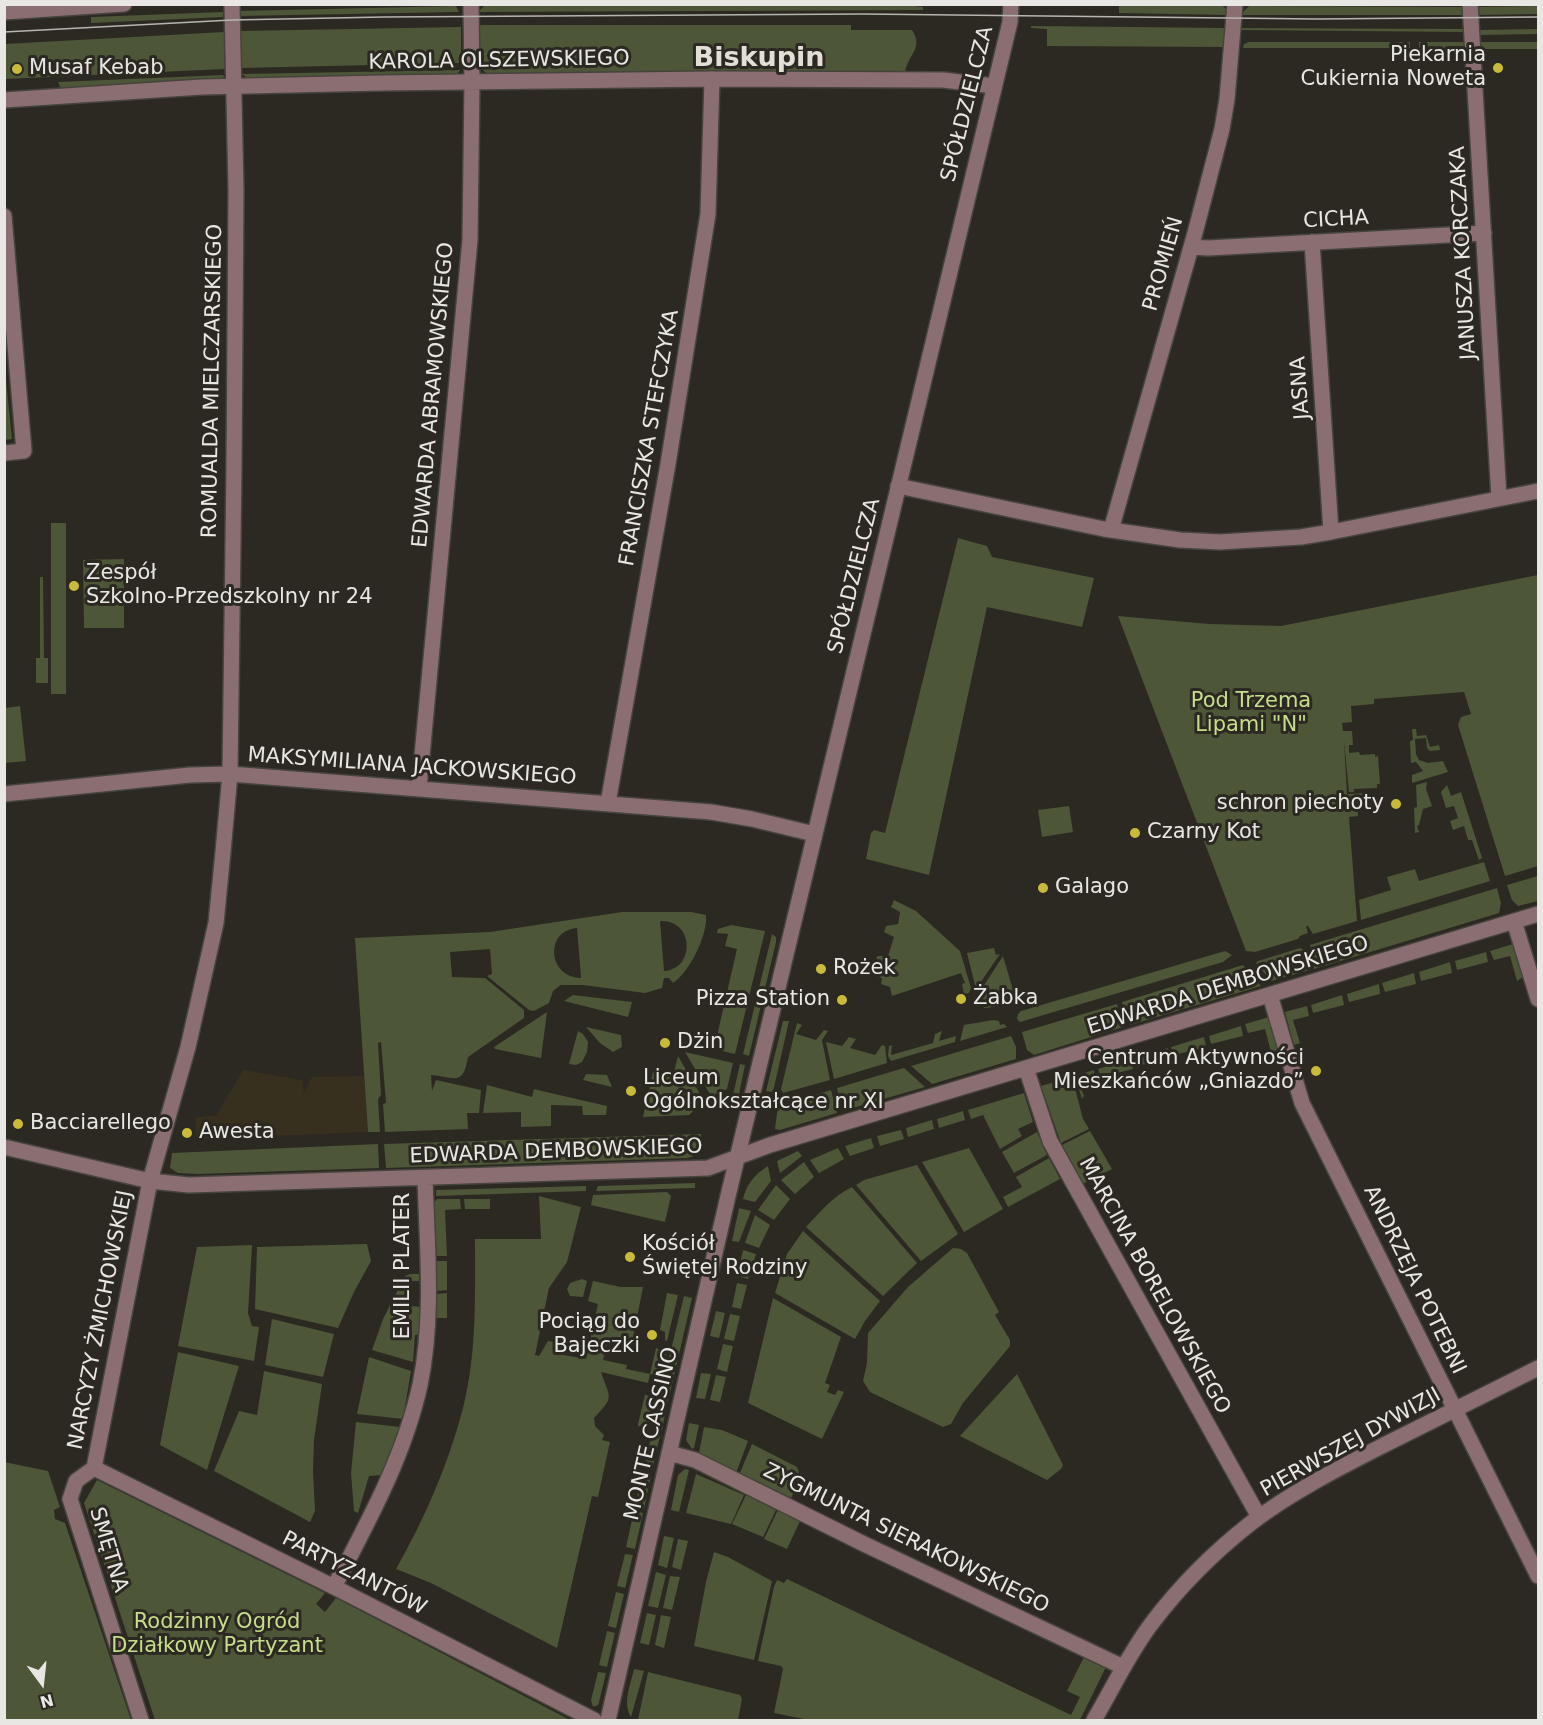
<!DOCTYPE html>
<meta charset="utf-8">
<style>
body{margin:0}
#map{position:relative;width:1543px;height:1725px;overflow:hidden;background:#2c2922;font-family:"DejaVu Sans",sans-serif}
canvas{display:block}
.frame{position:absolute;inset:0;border:6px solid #e9e7e3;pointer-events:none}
.north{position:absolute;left:12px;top:1653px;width:60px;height:60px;-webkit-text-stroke:4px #2c2922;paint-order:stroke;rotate:165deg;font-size:16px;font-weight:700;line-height:24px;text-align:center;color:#e9e7e3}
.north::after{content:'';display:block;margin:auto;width:21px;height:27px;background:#e9e7e3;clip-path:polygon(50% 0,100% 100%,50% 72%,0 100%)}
</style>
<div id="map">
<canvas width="1543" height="1725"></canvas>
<div class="frame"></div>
<div class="north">N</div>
</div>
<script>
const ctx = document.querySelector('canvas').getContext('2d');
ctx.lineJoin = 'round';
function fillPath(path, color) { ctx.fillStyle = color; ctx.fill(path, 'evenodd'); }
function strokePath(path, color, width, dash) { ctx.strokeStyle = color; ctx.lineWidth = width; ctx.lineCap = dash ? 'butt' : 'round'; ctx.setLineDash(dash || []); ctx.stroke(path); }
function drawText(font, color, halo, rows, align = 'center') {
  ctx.font = font + ' "DejaVu Sans",sans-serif'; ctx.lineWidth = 6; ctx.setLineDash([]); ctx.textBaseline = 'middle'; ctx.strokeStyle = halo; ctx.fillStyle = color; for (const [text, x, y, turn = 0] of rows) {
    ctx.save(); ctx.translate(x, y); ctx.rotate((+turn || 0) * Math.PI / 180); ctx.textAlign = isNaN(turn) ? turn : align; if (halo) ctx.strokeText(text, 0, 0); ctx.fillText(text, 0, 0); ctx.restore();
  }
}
fillPath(new Path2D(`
 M243 1070 302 1080 304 1093 312 1077 364 1076 368 1132 196 1139 195 1117 216 1116Z`), '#37301f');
fillPath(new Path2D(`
 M584 4H892L923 7V10L478 12 485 5Z
 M1119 5 1223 6 1228 11V15L1119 13Z
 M456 6 459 12 238 16V11Z
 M1249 6 1464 7V15H1240Z
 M1538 6V14L1477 15V7Z
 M223 12V17L91 23V17Z
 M477 25H851V30H912C925 49 905 57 905 75L488 74C472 65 477 41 477 25Z
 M1031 26 1226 28 1225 47 1047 46V29L1031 28Z
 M461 27V63L240 68 239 31Z
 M1240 28 1465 29V32L1240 30Z
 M1538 29V34L1478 35V30Z
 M224 32 225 69 5 79V44Z
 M1249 42H1410V48H1243L1244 44Z
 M1419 42H1466V49H1419Z
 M1478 42H1538V49H1478Z
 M460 70 457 75 251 81 242 74Z
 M224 75 223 79 218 81 61 89 58 82Z
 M4 380H6L12 439 5 440Z
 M51 523H66V694H51Z
 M958 538 987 546 992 557 1094 578 1082 627 987 607 929 875 866 859 871 833 874 830 885 833Z
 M124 559V628H84L83 560Z
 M1538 575V866L1505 876 1458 725 1461 717 1471 714 1464 692 1374 699V704L1351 706 1352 722 1342 723 1343 731H1352L1353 745H1349V753L1359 752 1360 755 1375 754V757L1378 756 1380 784H1377V788L1354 789V792H1349L1344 740 1347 794 1367 793 1368 802 1357 803 1358 816 1349 817 1357 921 1313 934 1308 926H1306L1308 933 1300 936 1298 939 1255 952 1246 951 1118 616 1209 624 1281 626Z
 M40 577H43L44 658H48V683H36V658H40Z
 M20 706 26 761 5 763V708Z
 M1412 729H1416L1417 736 1426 735 1430 747 1439 745 1440 750 1430 751 1427 748 1426 738 1415 739 1416 754 1419 760 1428 763 1443 761 1448 772 1412 783V775L1423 771 1416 762 1411 763 1410 741 1413 740Z
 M1427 782 1426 789 1432 806 1423 809 1419 825 1417 826 1419 832 1415 833 1414 808 1417 807 1416 785Z
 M1447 785 1451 796 1461 792 1482 858 1479 860 1472 840H1468L1464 826 1453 830 1450 821 1458 818 1454 806 1446 808 1441 792Z
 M1069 806 1073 832 1042 837 1038 810Z
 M1484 862 1490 881 1361 920 1359 900 1391 890 1387 877 1415 869 1419 881Z
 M1538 876V901L1518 906 1512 900 1507 885Z
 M1497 888 1501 903 1499 913 1314 969 1310 945Z
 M894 900 916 911 960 951 971 988 969 993 964 994 962 984 965 983 961 973 892 996 890 987 881 984 882 978 874 976 877 956H888L894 937 884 932 886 926 898 924 900 912 891 907Z
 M622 912H691L706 915C708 935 689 973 673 983L669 978H664L662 988 645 993 583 985H561L553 991 549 1003 534 1011 529 1010 487 976 492 974 490 949 450 952 452 977 485 978 524 1010V1018L468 1057C463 1087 455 1077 431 1075L432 1091 436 1080 481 1090 479 1113H467L468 1129 385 1132 383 1104 386 1103 381 1042 378 1043 381 1095 378 1099 380 1132H368L355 938 490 932ZM660 921C694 919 696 969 664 971ZM577 928 581 977V978C547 977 545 930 577 928Z
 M731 925 765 931 735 1054 714 1049 737 949 725 946 728 934 717 933 718 929Z
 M772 934 776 937V942L749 1056 743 1054Z
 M1513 944 1523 977 1517 981 1510 956 1494 960 1490 951Z
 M994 948 996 955 1000 954 976 989 967 953Z
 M1300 948 1304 950 1308 970 1306 971 1271 981 1256 963 1258 961Z
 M1225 951 1232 955 1223 962 1020 1022 1017 1019 1018 1014 1021 1011Z
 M1486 952 1488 962 1457 970 1455 961Z
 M1003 956 1016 1000 1005 1004 1002 993 992 996 994 1007 985 1008 975 999Z
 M1450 962 1452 973 1421 981 1419 972Z
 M1243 965 1261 986 1130 1025 1122 1002Z
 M1414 973 1416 984 1385 992 1382 983Z
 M1379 984 1380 994 1349 1002 1347 994Z
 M573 995 632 1002 628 1017 564 1001Z
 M1342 995 1344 1005 1313 1013 1311 1005Z
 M1117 1004 1123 1027 1034 1055 1027 1050 1022 1032Z
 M1307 1006 1309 1016 1293 1020 1300 1043 1294 1045 1285 1012Z
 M547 1012 541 1058 495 1049 494 1047Z
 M1269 1017 1277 1050 1271 1052 1265 1029 1248 1033 1245 1024Z
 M993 1020 999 1021 1000 1025 1004 1024 1007 1027 960 1041 964 1025Z
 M783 1021H789L773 1092 766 1091Z
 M797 1023 802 1025 796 1034 816 1040 824 1030 828 1031 822 1040 830 1080 783 1093 781 1089Z
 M1241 1026 1243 1036 1211 1044 1209 1036Z
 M586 1027 621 1035 622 1047 613 1052 600 1043Z
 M578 1031 583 1034 588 1042 587 1052 582 1062 576 1065 569 1064Z
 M942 1031 939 1041 956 1036 955 1042 891 1061 888 1056 889 1046 892 1045 891 1055 933 1043 935 1034Z
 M1011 1036 1016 1047V1059L932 1084 911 1066Z
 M849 1037 856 1039 850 1048 875 1055 882 1045 885 1046 887 1063 834 1079 826 1042 842 1046Z
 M1204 1037 1206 1047 1174 1055 1171 1047Z
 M1168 1048 1170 1058 1137 1066 1135 1058Z
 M685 1052 733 1063 727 1089 711 1096Z
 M678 1056 704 1101 689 1115 643 1117 653 1072 670 1075 674 1072Z
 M1131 1059 1133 1069 1101 1077 1098 1069Z
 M740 1064 745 1065 736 1109 730 1108Z
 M904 1068 925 1087 842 1111 837 1088Z
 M1094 1070 1096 1080 1080 1085 1084 1096 1082 1099 1075 1076Z
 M586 1074 607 1075 612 1087 583 1080Z
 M1072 1077 1083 1119 1089 1129 1061 1143 1041 1086Z
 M487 1085 532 1097 534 1089 542 1091 607 1106 606 1115H583L582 1106 551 1105V1126L521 1127V1112L483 1113Z
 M831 1090 837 1113 780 1130 775 1129 778 1106Z
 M1024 1093 1033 1122 1018 1129 1022 1136 1000 1149 983 1115 971 1119 968 1110Z
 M963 1111 965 1120 939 1128 937 1119Z
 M932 1120 934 1129 908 1137 906 1128Z
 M901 1130 904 1139 880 1146 877 1136Z
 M1090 1131 1112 1169 1083 1184 1062 1145Z
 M1037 1132 1047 1155 1014 1173 1002 1152Z
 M701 1134V1154L687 1158 386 1168 384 1144Z
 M871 1138 874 1148 850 1156 845 1146Z
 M378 1144 379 1168 197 1174 178 1173 170 1168 172 1153Z
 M838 1148 844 1159 819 1173 810 1160Z
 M969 1148 1003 1209 964 1232 922 1162Z
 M798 1151 802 1156 780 1173 777 1161Z
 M1049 1158 1060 1179 1008 1207 1003 1197 1022 1187 1016 1177Z
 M804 1162 814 1177 795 1194 781 1180Z
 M917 1165 958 1234 921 1261 856 1185 864 1180Z
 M768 1166 771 1181 755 1202 743 1199C746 1185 755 1174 768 1166Z
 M695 1183V1188L596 1191 598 1186Z
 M776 1185 790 1199 774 1220 758 1210Z
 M586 1186V1191L436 1196V1190Z
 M852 1187 917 1263 883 1296 806 1227C820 1212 833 1196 852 1187Z
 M667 1192 671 1196 665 1222 591 1205 593 1195Z
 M539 1196 581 1207 567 1262 549 1288 535 1355 539 1356 548 1341 560 1343 558 1354 586 1359 598 1304 588 1301 593 1281 621 1287H643L632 1343 608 1338 603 1360 627 1365 626 1369 650 1374 656 1348 666 1352 660 1376 650 1374 648 1383 601 1372C610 1399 615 1396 594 1418L595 1426 604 1435 602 1440 610 1442 598 1497 592 1496 557 1648 431 1583 396 1569C425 1518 448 1465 463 1408 477 1353 475 1296 475 1239H541Z
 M437 1199H460L461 1209 445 1210 447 1256H436L434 1203Z
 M464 1199H490V1209H465Z
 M739 1208 751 1211 739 1242 732 1241Z
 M755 1215 770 1225 759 1248 745 1243Z
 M803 1231 880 1301 865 1321 855 1339 775 1293 787 1254Z
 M367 1244 371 1261 354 1292 338 1328 255 1309 257 1247Z
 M252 1245 248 1313 252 1326 259 1327 254 1361 178 1346 197 1247Z
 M953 1248 961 1249 967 1253 999 1312 995 1315 1010 1340V1346L963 1403 951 1424 943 1427 870 1392 863 1381 867 1363 868 1333 908 1287Z
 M743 1250 756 1254 748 1279 737 1276Z
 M437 1261H447V1290L437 1291Z
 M410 1274H419V1281H411V1306L422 1307 420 1334 415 1335 413 1362 372 1350 383 1319 405 1276Z
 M582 1279 587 1281 583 1297 570 1296 567 1289 570 1283Z
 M737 1283 747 1285 741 1309 732 1307Z
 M447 1293V1318H436L437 1294Z
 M667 1293 678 1295 667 1341 665 1340V1332L660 1330Z
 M684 1296 692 1298 670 1393 661 1391Z
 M773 1298 841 1337 825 1383 830 1385 827 1392 835 1395 838 1390 844 1392 822 1439 748 1403Z
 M716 1311 725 1313 719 1338 710 1336Z
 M730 1314 740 1316 734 1341 724 1339Z
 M272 1319 334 1334 323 1377 265 1365Z
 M723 1344 733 1346 727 1372 717 1369Z
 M178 1352 239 1366 207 1470 160 1445Z
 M369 1357 411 1371 403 1419 357 1414Z
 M264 1371 322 1384 314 1440 313 1471 315 1511 310 1522 214 1471 239 1411 257 1415Z
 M701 1373 711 1374 705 1399 696 1398Z
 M1017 1374 1063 1465 1061 1469 1047 1480 960 1436Z
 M716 1375 726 1377 720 1402 710 1400Z
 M645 1395 655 1397 648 1428 638 1426V1424Z
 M660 1396 668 1398 662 1430 653 1428Z
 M356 1422 400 1427 383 1475 369 1476 358 1513 354 1511 351 1473Z
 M689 1423 699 1425 694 1448 692 1449 686 1440Z
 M704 1427 722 1430 748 1441 736 1473 703 1457 699 1453Z
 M652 1434 660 1436 652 1470 644 1468Z
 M752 1444 797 1467 801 1478 791 1498 740 1473Z
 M4 1462 48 1471 60 1507 54 1510 55 1519 65 1523 131 1720H5Z
 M685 1469 689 1470 679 1512 671 1510 678 1475Z
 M642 1474 651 1475 644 1509 635 1507Z
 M696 1474 744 1495 731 1524 686 1513Z
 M97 1480 325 1593 316 1604 325 1612 336 1598 570 1720H155L84 1503Z
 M746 1495 776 1510 763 1537 732 1524Z
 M778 1510 800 1521 787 1549 764 1539Z
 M634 1511 643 1513 635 1549 626 1547Z
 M664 1536 674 1538 667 1568 658 1565Z
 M678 1539 688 1541 681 1570 672 1567Z
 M714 1552 728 1557 772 1581 754 1660 694 1646 706 1582Z
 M625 1554 633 1555 625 1588 617 1586Z
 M656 1572 666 1575 658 1608 648 1606Z
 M670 1576 680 1577 672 1610 663 1608Z
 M787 1579 1071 1715 1080 1697 1067 1691 1084 1657 1106 1667 1080 1720H809L774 1713 783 1669 781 1666 758 1661 774 1587 777 1580 784 1583Z
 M616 1592 624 1594 616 1628 608 1626Z
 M647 1613 656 1615 649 1645 640 1643Z
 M661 1615 671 1617 664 1648 655 1645Z
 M607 1631 615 1633 607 1667 599 1665Z
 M634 1669 644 1671 631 1717C622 1703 631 1684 634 1669Z
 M598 1672 606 1673 599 1702 598 1705 593 1707 591 1700Z
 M648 1672 740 1695 742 1699 738 1720H638Z`), '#4d5637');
const minor = new Path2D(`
 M1470 4 1499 498
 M4 12 124 4
 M4 100 202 87 381 83 712 79 943 80 994 86
 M4 216 24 451 4 453
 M1312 242 1331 532
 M1191 247 1208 248 1484 233
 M898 486 1104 529 1180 540 1220 542 1301 537 1331 532 1538 491
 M1111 530 1195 233 1222 129 1227 99 1235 4
 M419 788 470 240 472 82 471 4
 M4 794 190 775 230 774 711 812 752 819 814 834
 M608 803 668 464 708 214 712 79
 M1514 921 1538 999
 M1270 995 1302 1103 1538 1576
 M1026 1068 1050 1141 1259 1517
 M4 1147 150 1181 189 1185 708 1168 770 1145 1538 914
 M669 1453 695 1460 864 1544 1123 1667
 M94 1468 150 1181 188 1047 216 923 223 852 230 774 234 465 236 191 232 4
 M94 1468 334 1587 594 1720
 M94 1468 76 1481 70 1499 141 1720
 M334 1587C368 1522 404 1457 420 1385 434 1317 427 1247 425 1178
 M608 1720 728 1196 1010 22 1011 4
 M1094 1720C1113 1688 1129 1653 1152 1623 1180 1586 1214 1552 1251 1523 1293 1491 1341 1467 1388 1443 1438 1418 1488 1393 1538 1368`);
strokePath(minor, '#46443d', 18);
strokePath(minor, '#8b6e72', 15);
strokePath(new Path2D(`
 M4 32 232 20 384 17 863 14 1318 19 1538 17`), '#b7b5b0', 1.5);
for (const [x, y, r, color] of [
 [1498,68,6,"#c9ba3a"],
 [17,69,6,"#c9ba3a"],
 [74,586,6,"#c9ba3a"],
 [1396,804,6,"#c9ba3a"],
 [1135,833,6,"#c9ba3a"],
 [1043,888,6,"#c9ba3a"],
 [821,969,6,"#c9ba3a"],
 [961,999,6,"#c9ba3a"],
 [842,1000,6,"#c9ba3a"],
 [665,1043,6,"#c9ba3a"],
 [1316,1071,6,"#c9ba3a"],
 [631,1091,6,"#c9ba3a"],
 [18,1124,6,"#c9ba3a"],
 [187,1133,6,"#c9ba3a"],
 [630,1257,6,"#c9ba3a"],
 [652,1335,6,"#c9ba3a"]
]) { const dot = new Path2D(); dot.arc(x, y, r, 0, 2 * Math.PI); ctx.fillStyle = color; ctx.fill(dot); strokePath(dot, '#2c2922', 2); }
drawText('21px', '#e9e7e3', '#2c2922', [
 ["Piekarnia",1486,56,"right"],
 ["Cukiernia Noweta",1486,80,"right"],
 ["Musaf Kebab",29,69],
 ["Zespół",86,574],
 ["Szkolno-Przedszkolny nr 24",86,598],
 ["schron piechoty",1384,804,"right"],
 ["Czarny Kot",1147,833],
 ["Galago",1055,888],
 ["Rożek",833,969],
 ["Żabka",973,999],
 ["Pizza Station",830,1000,"right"],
 ["Dżin",677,1043],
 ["Centrum Aktywności",1304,1059,"right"],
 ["Mieszkańców „Gniazdo”",1304,1083,"right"],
 ["Liceum",643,1079],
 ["Ogólnokształcące nr XI",643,1103],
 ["Bacciarellego",30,1124],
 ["Awesta",199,1133],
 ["Kościół",642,1245],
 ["Świętej Rodziny",642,1269],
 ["Pociąg do",640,1323,"right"],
 ["Bajeczki",640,1347,"right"]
], 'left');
drawText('21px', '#e9e7e3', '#2c2922', [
 ["KAROLA OLSZEWSKIEGO",499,61,-1],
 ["SPÓŁDZIELCZA",968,104,-76],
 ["CICHA",1336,220,-3],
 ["JANUSZA KORCZAKA",1464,253,-93],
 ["PROMIEŃ",1164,264,-74],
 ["ROMUALDA MIELCZARSKIEGO",213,381,-89],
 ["JASNA",1301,388,-94],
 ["EDWARDA ABRAMOWSKIEGO",434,395,-85],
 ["FRANCISZKA STEFCZYKA",650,438,-80],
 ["SPÓŁDZIELCZA",855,576,-76],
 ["MAKSYMILIANA JACKOWSKIEGO",412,767,4],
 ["EDWARDA DEMBOWSKIEGO",1228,986,-17],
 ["EDWARDA DEMBOWSKIEGO",556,1152,-2],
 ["EMILII PLATER",404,1266,-90],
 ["ANDRZEJA POTEBNI",1414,1280,64],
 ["MARCINA BORELOWSKIEGO",1154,1286,61],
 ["NARCYZY ŻMICHOWSKIEJ",101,1320,-79],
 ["MONTE CASSINO",652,1434,-77],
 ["PIERWSZEJ DYWIZJI",1351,1443,-29],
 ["ZYGMUNTA SIERAKOWSKIEGO",906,1539,26],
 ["SMĘTNA",108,1550,73],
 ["PARTYZANTÓW",354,1574,27]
]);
drawText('21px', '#c6dd8a', '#2c2922', [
 ["Pod Trzema",1251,702],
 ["Lipami \"N\"",1251,726],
 ["Rodzinny Ogród",217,1623],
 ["Działkowy Partyzant",217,1647]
]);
drawText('bold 27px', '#e2dfd6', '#2c2922', [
 ["Biskupin",759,59]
]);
</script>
